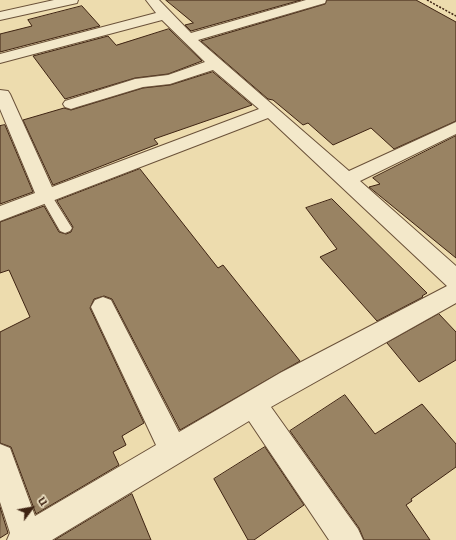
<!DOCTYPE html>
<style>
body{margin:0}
#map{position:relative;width:456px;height:540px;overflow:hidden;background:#eddcae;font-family:"IM FELL French Canon",serif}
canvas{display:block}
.north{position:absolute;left:12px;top:488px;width:40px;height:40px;-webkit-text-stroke:3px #f3e8ca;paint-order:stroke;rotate:58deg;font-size:11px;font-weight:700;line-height:16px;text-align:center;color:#3e2312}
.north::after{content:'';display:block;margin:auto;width:14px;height:18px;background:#3e2312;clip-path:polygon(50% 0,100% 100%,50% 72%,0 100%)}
</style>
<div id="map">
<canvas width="456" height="540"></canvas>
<div class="north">U</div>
</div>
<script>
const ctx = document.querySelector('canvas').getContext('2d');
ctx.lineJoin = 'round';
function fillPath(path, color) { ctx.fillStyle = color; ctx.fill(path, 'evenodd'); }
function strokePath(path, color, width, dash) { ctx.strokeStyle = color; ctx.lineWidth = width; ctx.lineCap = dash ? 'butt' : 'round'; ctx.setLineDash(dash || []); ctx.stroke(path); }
const building = new Path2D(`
 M166 0H301L191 31 185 25 193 23Z
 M327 0H416L456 22V121L394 149 371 128 333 145 308 123 303 125 273 100 268 99 201 41 325 4Z
 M82 6 100 26 0 52V34L32 26 28 20Z
 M169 29 202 61 168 74 135 78 65 99 33 56 108 36 116 45Z
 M213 72 252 105 154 139 158 144 53 185 23 120 64 108 71 110 143 88 170 85Z
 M5 125 33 192 0 204V126Z
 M456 136V258L369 187 380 184 373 178Z
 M140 169 218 268 223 265 300 361 180 430 112 299 104 296 94 299 90 308 144 423 122 436 126 445 113 452 119 465 36 514 11 447 0 443V332L30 317 9 270 0 273V222L44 206 59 232 66 234 71 232 73 227 57 201Z
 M332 199 427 293 422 296 423 297 377 321 320 257 337 249 306 208Z
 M439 314 456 332V360L419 382 387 343Z
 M345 395 375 434 422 404 456 444V467L411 499 412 501 406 505 430 540H364L359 528 290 431Z
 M265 447 304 505 254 540H248L214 479Z
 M132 494 151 540H55Z
 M0 507 8 533 0 538Z`);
fillPath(building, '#998363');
strokePath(building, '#3e2312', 1);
const service = new Path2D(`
 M46 192 50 193 70 225 72 228 70 231 65 233 60 231 40 196 42 193Z`);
const minor = new Path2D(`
 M54 0H78L77 3 0 20V12Z
 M146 0H159L191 33 306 0H326L325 3 198 40 349 171 456 122V134L360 181 456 266V303L271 407 358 529 363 540H329L249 421 52 540H7L10 533 0 502V444L10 448 35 516 156 445 91 307 95 300 103 297 111 300 179 432 280 373 447 286 268 118 0 221V206L35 193 0 109V90L8 91 10 94 52 187 259 109 213 70 170 84 143 87 77 107 71 109 65 107 63 104 65 101 135 79 168 75 205 62 162 20 0 63V54L156 13Z`);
strokePath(service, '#6a5139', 2);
strokePath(minor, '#6a5139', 2);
strokePath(new Path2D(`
 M427 0 456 16`), '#3e2312', 1.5, [2, 1.5]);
fillPath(service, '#f3e8ca');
fillPath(minor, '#f3e8ca');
</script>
